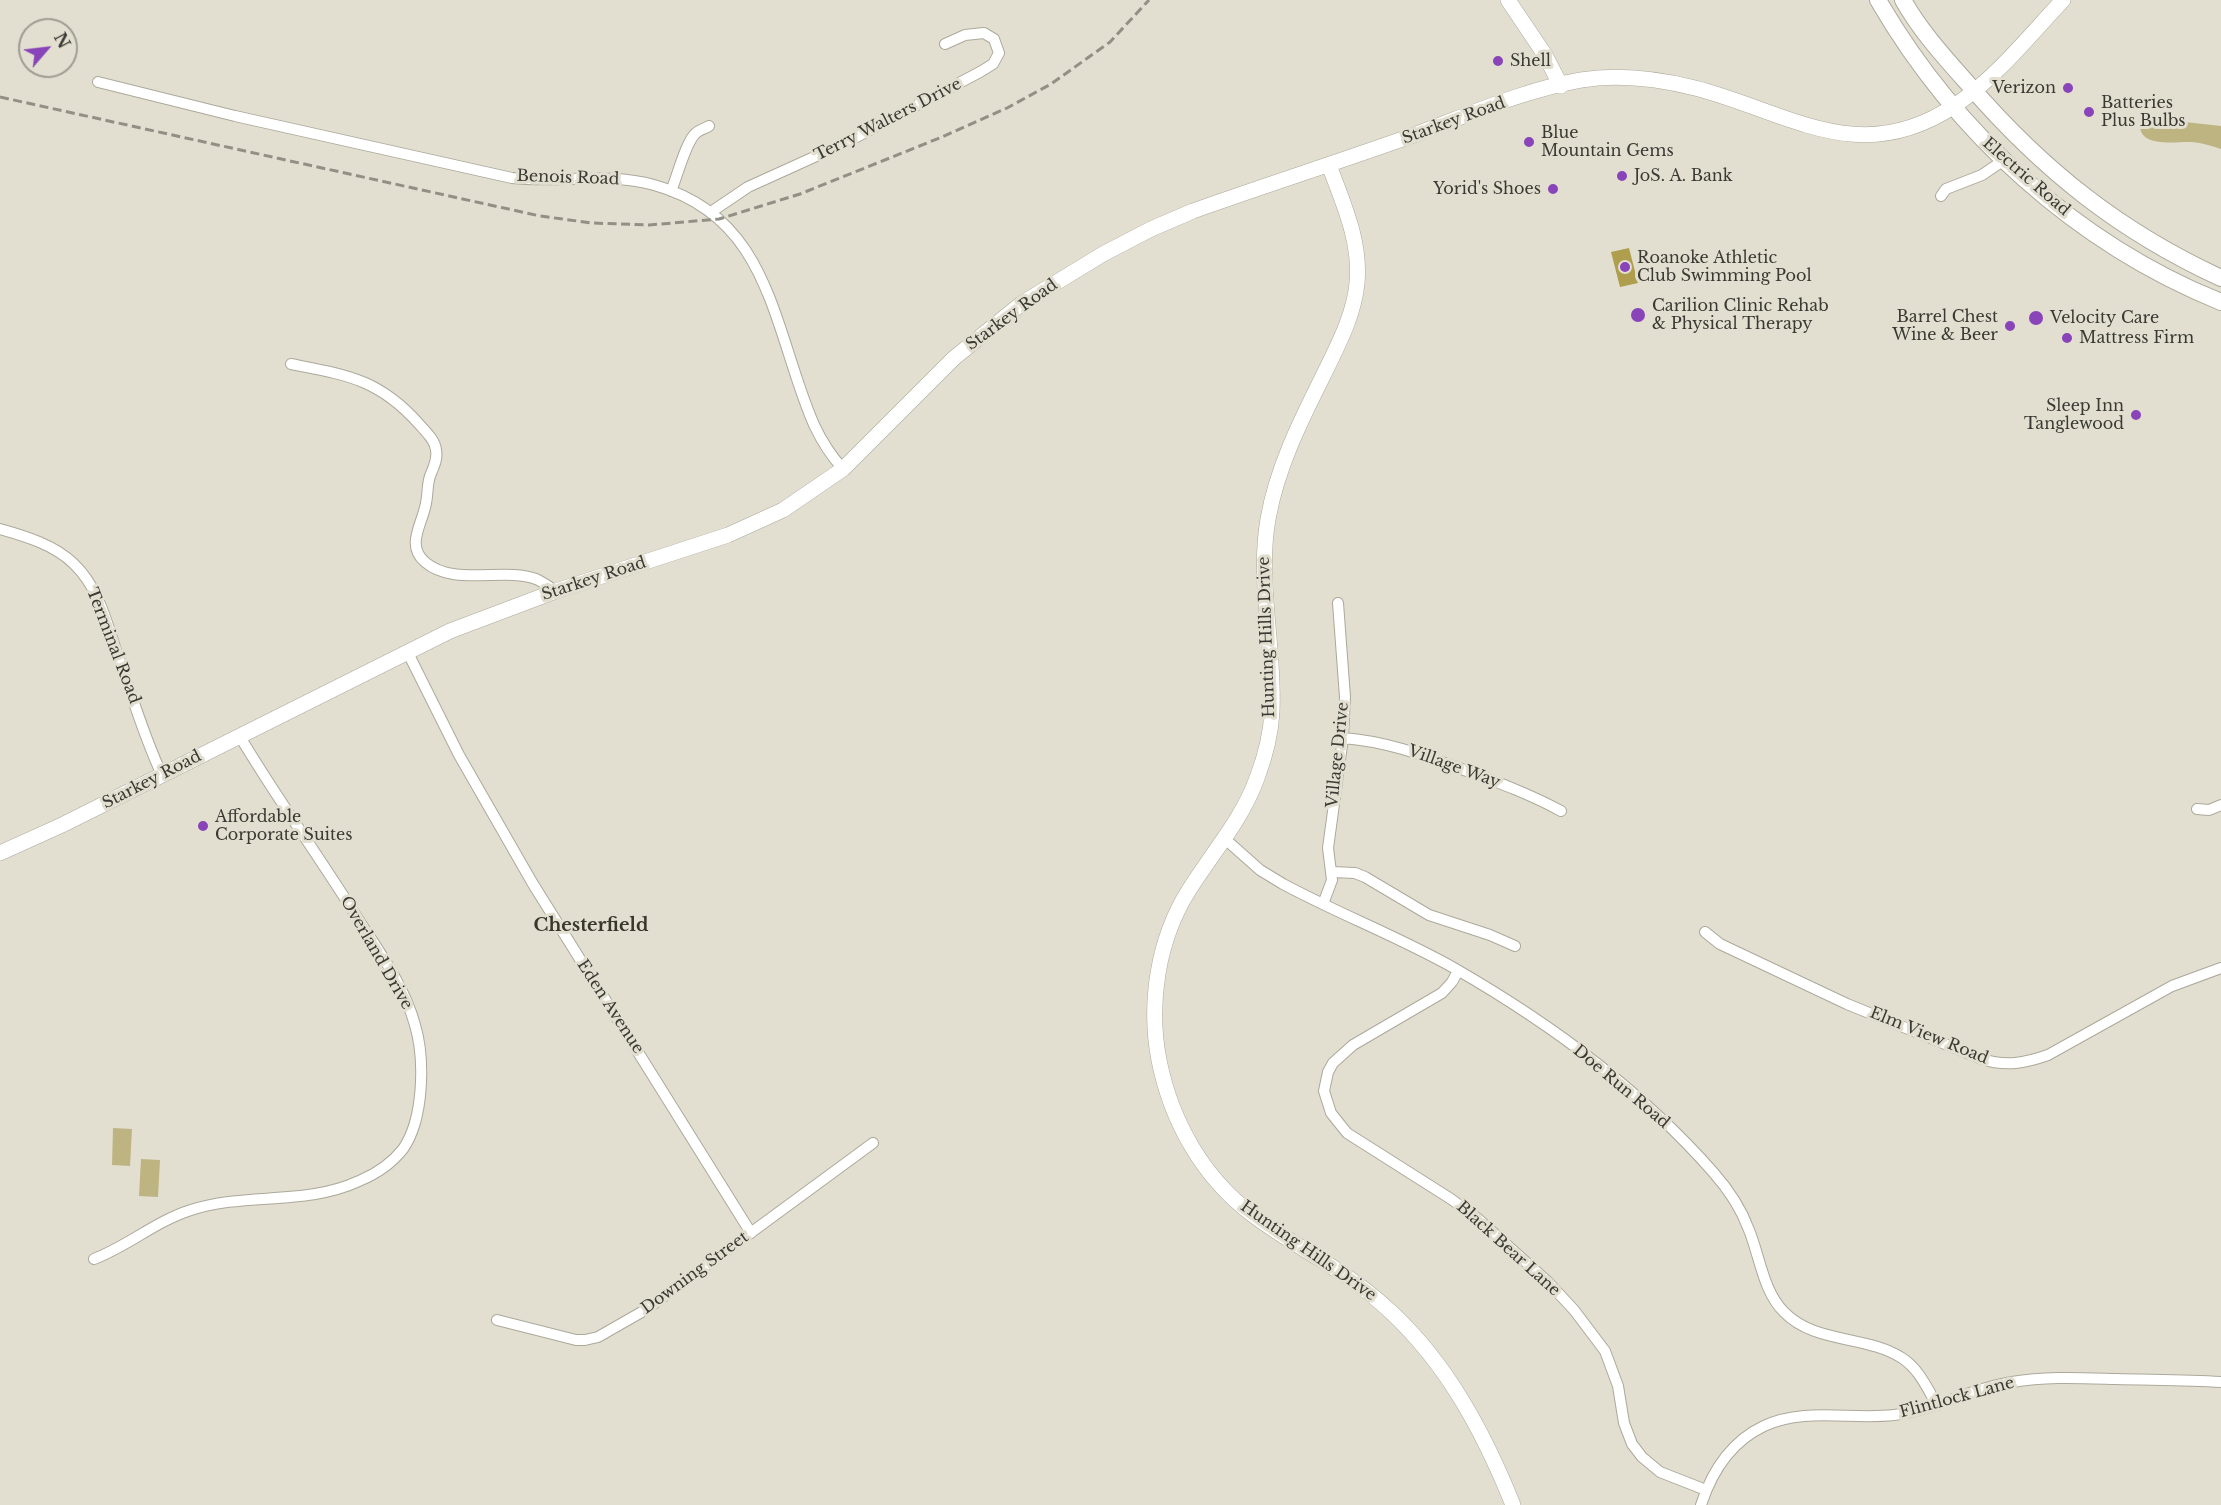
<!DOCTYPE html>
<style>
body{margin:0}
#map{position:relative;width:2221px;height:1505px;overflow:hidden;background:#e2dfd0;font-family:"Libre Baskerville",serif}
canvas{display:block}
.north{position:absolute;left:18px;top:18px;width:60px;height:60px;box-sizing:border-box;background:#e2dfd0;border:2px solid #9f9d91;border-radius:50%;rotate:62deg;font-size:16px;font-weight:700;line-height:24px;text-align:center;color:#3a3933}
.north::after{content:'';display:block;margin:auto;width:21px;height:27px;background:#8844b8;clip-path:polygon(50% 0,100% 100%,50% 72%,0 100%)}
</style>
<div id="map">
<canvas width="2221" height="1505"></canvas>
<div class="north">N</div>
</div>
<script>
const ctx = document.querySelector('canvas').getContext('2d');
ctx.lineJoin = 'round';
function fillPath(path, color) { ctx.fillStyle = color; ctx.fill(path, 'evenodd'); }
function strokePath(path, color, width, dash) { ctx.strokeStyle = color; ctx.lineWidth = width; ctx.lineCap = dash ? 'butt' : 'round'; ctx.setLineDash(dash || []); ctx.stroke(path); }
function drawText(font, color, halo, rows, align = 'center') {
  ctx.font = font + ' "Libre Baskerville",serif'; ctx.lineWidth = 6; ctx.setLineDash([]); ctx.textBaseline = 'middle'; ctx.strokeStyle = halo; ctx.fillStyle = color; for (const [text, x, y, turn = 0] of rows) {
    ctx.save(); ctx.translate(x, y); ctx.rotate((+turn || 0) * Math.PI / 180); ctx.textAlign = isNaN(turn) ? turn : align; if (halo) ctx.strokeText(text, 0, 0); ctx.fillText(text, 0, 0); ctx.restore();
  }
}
fillPath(new Path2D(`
 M2149 118 2221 126V149C2212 146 2202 143 2192 142 2176 141 2138 149 2140 123Z
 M113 1128 132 1129 130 1166 112 1165Z
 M141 1159 160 1160 158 1197 139 1196Z`), '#beb481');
fillPath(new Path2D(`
 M1629 248 1638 283 1620 287 1611 252Z`), '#ae9e4e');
const street = new Path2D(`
 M98 82 235 116 512 178C559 183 608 172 654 185 751 212 768 291 796 376 808 412 817 440 843 469
 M671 191C677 177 686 141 696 133 699 130 706 128 709 126
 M1941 196 1946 189 1982 175 2004 160
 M711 212 748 187 845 143 980 72 993 64 999 53 994 39 984 33 965 35 945 44
 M291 364C347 375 379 379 419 424 426 432 435 440 436 450 438 460 433 468 430 476 427 485 428 494 426 503 423 523 405 545 425 562 454 587 503 567 536 579 543 582 549 587 556 591
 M0 529C25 536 55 545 74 564 98 587 106 620 116 650 131 692 143 735 162 775
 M407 651 459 755 533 884 751 1233
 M1343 738C1384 741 1420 754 1459 768 1494 781 1528 793 1561 811
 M2197 809 2209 810 2221 805
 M1224 838 1260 870 1283 884C1339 914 1399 937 1454 968 1548 1022 1641 1090 1713 1172 1729 1190 1741 1208 1749 1230 1760 1257 1763 1291 1784 1312 1815 1344 1867 1335 1902 1358 1919 1369 1927 1388 1937 1405
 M1332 872 1355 873 1365 877 1429 915 1490 935 1515 946
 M1323 904 1332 880 1328 848 1343 738 1345 697 1338 603
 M1705 932 1720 944 1847 1004 1982 1059C2006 1067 2025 1063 2048 1055L2172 986 2221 968
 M1458 971 1452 982 1442 993 1353 1045 1333 1063 1328 1072 1324 1091 1331 1113 1347 1133 1451 1199 1477 1218 1548 1282 1574 1310 1605 1351 1618 1386 1624 1423 1632 1444 1642 1457 1660 1472 1706 1490
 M94 1259C128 1246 156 1221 191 1210 246 1192 305 1206 359 1181 376 1174 392 1163 403 1149 424 1119 425 1059 415 1025 405 988 381 954 360 922 321 859 277 799 239 735
 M497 1320 576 1340H585L598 1337 647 1309 873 1143
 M1701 1505C1712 1471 1730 1442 1764 1426 1804 1407 1851 1420 1894 1415 1935 1410 1971 1388 2012 1382 2046 1376 2082 1378 2116 1379 2151 1380 2186 1380 2221 1382`);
const secondary = new Path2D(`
 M1508 0 1545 55 1561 86
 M1329 165C1343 203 1361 241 1357 283 1354 316 1337 347 1323 376 1300 422 1277 468 1268 519 1257 583 1275 647 1272 711 1271 734 1265 757 1257 778 1242 820 1212 853 1189 890 1158 939 1148 1003 1159 1060 1171 1121 1203 1178 1253 1215 1298 1249 1348 1271 1391 1312 1448 1365 1484 1433 1513 1505
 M0 853 62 825 450 631 556 591 728 535 783 510 843 469 954 358 1021 304 1103 254 1151 229 1193 211C1266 185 1341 161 1414 135 1468 115 1524 90 1581 80 1618 74 1659 79 1695 88 1788 112 1859 169 1954 106 1996 78 2029 36 2063 0`);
const primary = new Path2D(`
 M1878 0C1955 133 2077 244 2221 302
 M1903 0C1921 32 1946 59 1970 86 2043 170 2119 231 2221 278`);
strokePath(street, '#aca99b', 12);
strokePath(secondary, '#aca99b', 16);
strokePath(primary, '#aca99b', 18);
strokePath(street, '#fff', 10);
strokePath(secondary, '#fff', 15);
strokePath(primary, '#fff', 16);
strokePath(new Path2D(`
 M0 97 540 216 592 223 649 225 719 219 800 194 942 137 1007 108 1051 84 1110 42 1149 0`), '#929085', 3, [9, 4.5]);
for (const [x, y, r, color] of [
 [1498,61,6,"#8844b8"],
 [2068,88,6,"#8844b8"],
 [2089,112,6,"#8844b8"],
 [1529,142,6,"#8844b8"],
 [1622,176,6,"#8844b8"],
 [1553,189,6,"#8844b8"],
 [1625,267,6,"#8844b8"],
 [1638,315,8,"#8844b8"],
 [2036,318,8,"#8844b8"],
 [2010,326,6,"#8844b8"],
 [2067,338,6,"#8844b8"],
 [2136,415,6,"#8844b8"],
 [203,826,6,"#8844b8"]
]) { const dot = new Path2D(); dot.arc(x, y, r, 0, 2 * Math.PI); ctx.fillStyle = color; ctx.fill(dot); strokePath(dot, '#e2dfd0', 2); }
drawText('16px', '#3a3933', '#e2dfd0', [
 ["Shell",1510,61],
 ["Verizon",2056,88,"right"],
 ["Batteries",2101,103],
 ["Plus Bulbs",2101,121],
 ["Blue",1541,133],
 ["Mountain Gems",1541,151],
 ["JoS. A. Bank",1634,176],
 ["Yorid's Shoes",1541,189,"right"],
 ["Roanoke Athletic",1637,258],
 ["Club Swimming Pool",1637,276],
 ["Carilion Clinic Rehab",1652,306],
 ["& Physical Therapy",1652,324],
 ["Barrel Chest",1998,317,"right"],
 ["Wine & Beer",1998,335,"right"],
 ["Velocity Care",2050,318],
 ["Mattress Firm",2079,338],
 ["Sleep Inn",2124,406,"right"],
 ["Tanglewood",2124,424,"right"],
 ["Affordable",215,817],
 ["Corporate Suites",215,835]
], 'left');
drawText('16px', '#3a3933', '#e2dfd0', [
 ["Terry Walters Drive",888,120,-27],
 ["Starkey Road",1454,121,-20],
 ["Electric Road",2026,177,41],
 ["Benois Road",568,178,2],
 ["Starkey Road",1012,315,-36],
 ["Starkey Road",594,579,-18],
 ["Hunting Hills Drive",1267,637,-92],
 ["Terminal Road",113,646,69],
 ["Village Drive",1338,755,-84],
 ["Village Way",1454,767,20],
 ["Starkey Road",152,780,-27],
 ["Overland Drive",376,953,60],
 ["Eden Avenue",610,1007,57],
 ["Elm View Road",1929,1036,22],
 ["Doe Run Road",1621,1087,40],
 ["Black Bear Lane",1508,1249,42],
 ["Hunting Hills Drive",1308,1251,35],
 ["Downing Street",695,1273,-36],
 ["Flintlock Lane",1957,1398,-15]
]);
drawText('bold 18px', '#39372b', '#e2dfd0', [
 ["Chesterfield",591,926]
]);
</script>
